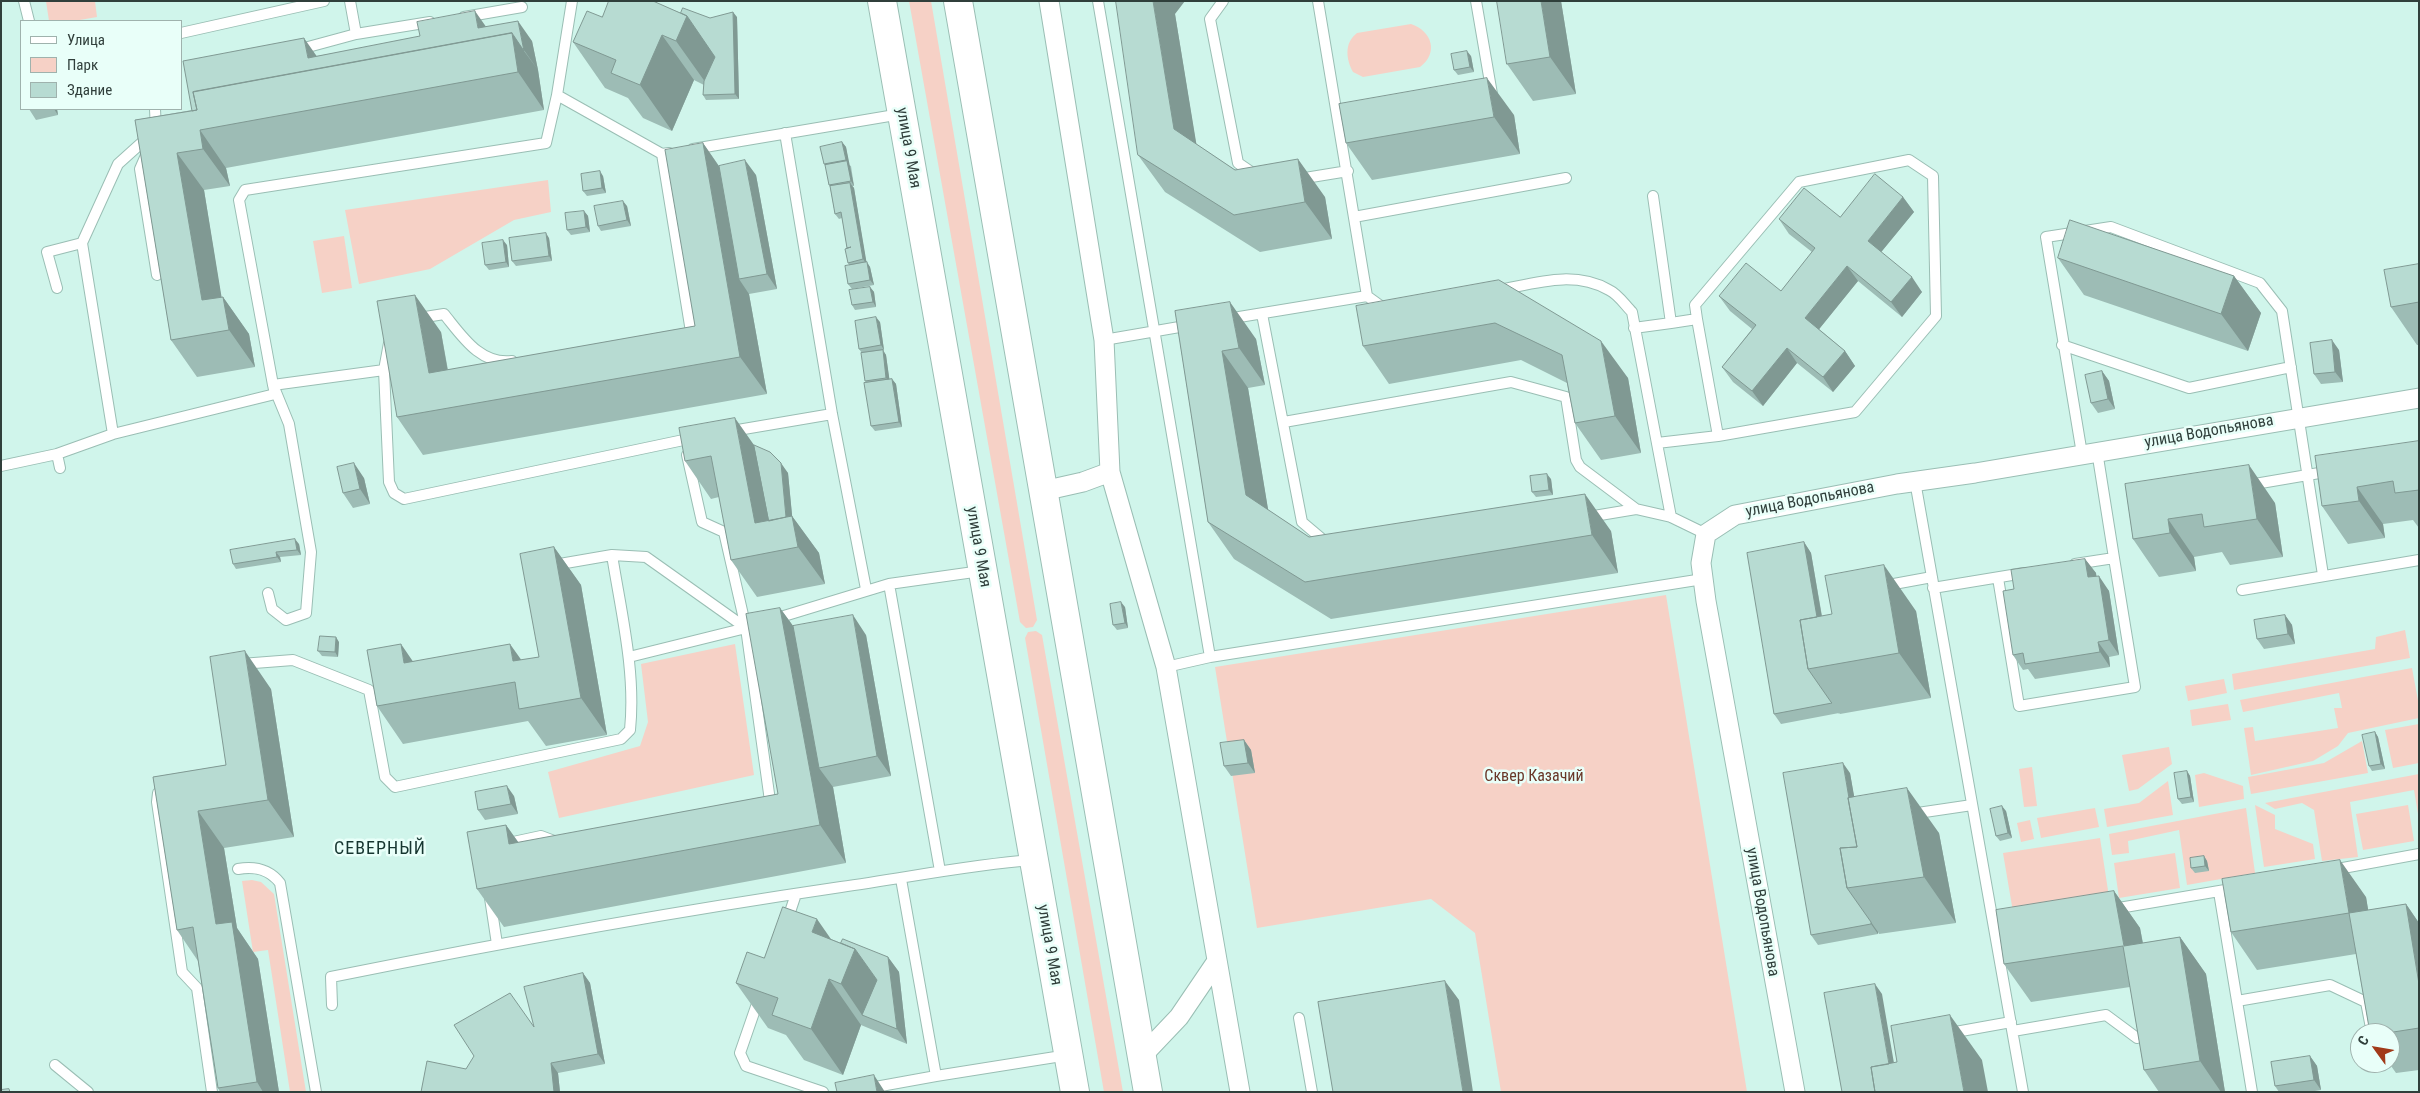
<!DOCTYPE html>
<meta charset="utf-8">
<style>
body{margin:0}
#map{position:relative;width:2420px;height:1093px;overflow:hidden;background:#d0f5eb;font-family:"Roboto Condensed",sans-serif}
canvas{display:block}
.frame{position:absolute;inset:0;border:2px solid #303f3b;pointer-events:none}
.legend{position:absolute;left:20px;top:20px;width:162px;height:90px;box-sizing:border-box;background:#e9fff9;border:1px solid #9fb2ad;margin:0;padding:6px 9px;list-style:none;font-size:15px;color:#303f3b}
.legend li{display:flex;align-items:center;gap:10px;height:25px}
.legend b{width:25px;border:1px solid #9fb2ad}
.north{position:absolute;left:2350px;top:1023px;width:50px;height:50px;box-sizing:border-box;background:#e9fff9;border:1px solid #9fb2ad;border-radius:50%;rotate:302deg;font-size:14px;font-weight:700;line-height:20px;text-align:center;color:#303f3b}
.north::after{content:'';display:block;margin:auto;width:18px;height:22px;background:#a13a19;clip-path:polygon(50% 0,100% 100%,50% 72%,0 100%)}
</style>
<div id="map">
<canvas width="2420" height="1093"></canvas>
<div class="frame"></div>
<ul class="legend">
<li><b style="height:6px;background:#fff"></b>Улица</li>
<li><b style="height:14px;background:#f6d1c6"></b>Парк</li>
<li><b style="height:14px;background:#b7dbd2"></b>Здание</li>
</ul>
<div class="north">С</div>
</div>
<script>
const ctx = document.querySelector('canvas').getContext('2d');
ctx.lineJoin = 'round';
function fillPath(path, color) { ctx.fillStyle = color; ctx.fill(path, 'evenodd'); }
function strokePath(path, color, width, dash) { ctx.strokeStyle = color; ctx.lineWidth = width; ctx.lineCap = dash ? 'butt' : 'round'; ctx.setLineDash(dash || []); ctx.stroke(path); }
function drawText(font, color, halo, rows, align = 'center') {
  ctx.font = font + ' "Roboto Condensed",sans-serif'; ctx.lineWidth = 5; ctx.setLineDash([]); ctx.textBaseline = 'middle'; ctx.strokeStyle = halo; ctx.fillStyle = color; for (const [text, x, y, turn = 0] of rows) {
    ctx.save(); ctx.translate(x, y); ctx.rotate((+turn || 0) * Math.PI / 180); ctx.textAlign = isNaN(turn) ? turn : align; if (halo) ctx.strokeText(text, 0, 0); ctx.fillText(text, 0, 0); ctx.restore();
  }
}
fillPath(new Path2D(`
 M46 1H95L97 17 74 21H49Z
 M909 1H931L1037 620 1033 627 1026 628 1020 622Z
 M1411 24C1432 31 1439 53 1420 67L1363 77 1353 72C1346 59 1344 43 1357 33Z
 M548 180 551 212 514 220 430 269 359 284 345 210Z
 M344 236 352 288 322 293 313 241Z
 M1666 595 1747 1092H1501L1475 933 1431 899 1257 928 1215 667Z
 M2405 630 2410 658 2234 690 2232 674 2375 649 2376 637Z
 M1036 631 1042 635 1123 1092H1104L1025 638 1028 632Z
 M735 644 754 775 559 818 548 772 640 746 648 722 641 664Z
 M2412 668 2419 706V718L2348 733 2338 746 2313 761 2251 775 2244 728 2253 727 2255 741 2338 728 2334 708H2342L2339 693 2243 712 2240 700Z
 M2224 679 2227 693 2188 701 2185 686Z
 M2228 704 2231 720 2192 726 2190 710Z
 M2419 724V763L2393 768 2385 730Z
 M2362 741 2368 773 2251 794 2248 777 2324 763Z
 M2169 747 2172 764 2138 789 2129 791 2122 755Z
 M2032 767 2037 806 2024 807 2019 769Z
 M2204 773 2243 786 2244 799 2199 807 2195 775Z
 M2419 774V820L2414 790 2350 802 2358 857 2322 861 2314 810 2302 803 2275 809 2265 803Z
 M2168 781 2173 815 2107 827 2104 809 2139 803Z
 M2255 805 2275 815V829L2313 844 2315 859 2264 867Z
 M2408 805 2414 841 2363 850 2356 814Z
 M2095 808 2099 827 2041 838 2037 818Z
 M2246 808 2255 873 2187 885 2179 830 2128 841 2129 853 2112 855 2109 834Z
 M2030 820 2034 839 2021 842 2017 823Z
 M2100 838 2109 897 2013 912 2003 853Z
 M2175 853 2180 888 2119 898 2114 863Z
 M252 880 261 882 274 894 306 1092H290L268 950 253 952 242 881Z`), '#f6d1c6');
const service = new Path2D(`
 M24 1 29 21
 M350 1 356 34
 M572 1 557 95 662 154 669 153
 M1098 1 1210 657
 M1223 1 1210 19 1238 163 1257 176
 M1318 1 1367 296 1385 309
 M1476 1 1492 94
 M464 17 522 7
 M181 33 324 1
 M308 47 356 34 430 22
 M155 109 156 130
 M785 133 832 414 866 589
 M693 149 901 114
 M147 153 140 169 157 275
 M662 154 692 338H690
 M1299 179 1348 171
 M1354 217 1566 178
 M57 288 47 252 82 243
 M1499 290C1536 283 1574 270 1609 290 1618 294 1625 305 1632 312L1671 517
 M1262 314 1302 522 1328 544
 M419 318 444 314C462 336 480 365 512 361
 M1227 319 1367 296
 M1671 323 1697 319 1695 305 1799 182 1909 160 1933 176 1936 316 1855 412 1718 436 1697 319
 M1634 328 1671 323 1653 196
 M1104 340 1191 325
 M389 343 384 370 389 482 394 493 404 499 693 438
 M2062 345 2189 388 2291 367
 M1284 422 1511 382 1566 397 1576 460 1580 467 1636 509 1671 517 1706 534
 M732 431 832 414
 M113 434 82 243 118 164 148 137
 M1657 443 1718 436
 M2097 451 2114 558
 M57 454 60 468
 M2082 454 2046 237 2111 227 2260 283 2282 311 2323 575
 M687 455 702 522 724 532 746 628 771 808
 M1 466 57 454 113 434 275 394 273 385 384 370
 M1915 481 2023 1092
 M2249 485 2331 471
 M1588 517 1636 509
 M554 565 612 555 646 557 746 628 748 627
 M1998 578 2019 706 2135 687 2114 558 2075 564
 M889 584 940 871
 M1883 586 1932 577
 M1933 588 2024 573
 M2242 590 2419 560
 M268 593 272 609 286 620 306 613 311 552 289 424 273 385 239 200 245 190 546 143 557 95
 M774 619 889 584 981 571
 M629 657 746 628
 M241 664 293 660 369 690 385 777 395 787 621 739 630 730C636 672 621 612 612 555
 M1166 667 1210 657 1703 579
 M161 791 158 793 157 802 182 972 197 988 212 1092
 M1911 814 1972 805
 M504 844 541 836 557 842
 M238 869C255 866 269 869 280 883L316 1092
 M2332 870 2419 854
 M901 879 936 1076 1068 1055
 M2219 892 2252 1092
 M490 898 497 944
 M2113 909 2237 888
 M787 921 796 894
 M759 998 740 1053 746 1066 823 1092
 M2237 1001 2330 985 2366 1002 2372 1033
 M332 1005 331 977C500 943 670 912 841 887 906 878 967 865 1032 860
 M1299 1018 1312 1092
 M2013 1031 2106 1015 2137 1038
 M1950 1033 2011 1022
 M55 1065 88 1092
 M848 1092 936 1076`);
const minor = new Path2D(`
 M1049 1 1104 340 1110 472 1166 667 1240 1092
 M1043 491 1083 482 1110 472
 M1142 1056 1179 1017 1217 961
 M1795 1092 1706 601 1701 563 1706 534 1735 515 1897 484 1975 473 2419 398`);
const primary = new Path2D(`
 M882 1 1075 1092
 M958 1 1148 1092`);
strokePath(service, '#9abeb4', 12);
strokePath(minor, '#9abeb4', 21);
strokePath(primary, '#9abeb4', 30);
strokePath(service, '#fff', 10);
strokePath(minor, '#fff', 19);
strokePath(primary, '#fff', 28);
fillPath(new Path2D(`
 M1561 1 1576 94 1533 101 1507 64Z
 M661 5 681 13 710 18 737 17 739 99 706 100 703 95 704 85 694 80 672 131 643 118 628 98 605 88 573 42 602 17Z
 M1175 14 1196 144 1235 170 1325 197 1332 239 1260 252 1165 192 1138 155Z
 M486 27 532 41 538 70 544 110 226 168 230 186 204 190 221 297H223L249 334 255 367 197 377 171 340 135 120 192 110 317 56Z
 M1471 56 1474 72 1458 75 1454 70Z
 M1339 104 1514 115 1520 154 1372 180 1346 143Z
 M29 109H57L58 115 36 120Z
 M842 142 846 147 849 165 851 166 854 186H852L854 188 866 262 870 267 874 285 852 289 848 284 849 265 848 263 847 248 842 218 839 219 835 214 830 187 829 185 826 167 824 164Z
 M703 143 719 166 756 175 777 289 749 294 767 394 423 455 397 417 441 332 448 370 695 326Z
 M603 176 606 193 587 196 583 191Z
 M1903 197 1914 212 1881 252 1922 292 1902 317 1858 281 1819 329 1845 351 1855 366 1833 392 1797 363 1763 406 1733 382 1722 367 1752 329 1730 311 1719 296 1781 291 1812 252 1789 234 1779 219 1840 217Z
 M627 206 631 226 601 231 598 226Z
 M584 211 588 216 590 232 571 235 567 230Z
 M549 238 552 261 516 266 512 261Z
 M507 245 509 267 489 270 485 265Z
 M2058 258 2234 276 2261 313 2248 351 2084 295Z
 M2419 264V345H2417L2391 307Z
 M1499 280 1628 378 1641 453 1601 460 1575 423 1567 383 1521 360 1389 384 1363 346Z
 M870 287 874 292 876 307 855 310 852 305Z
 M1175 311 1256 339 1265 385 1248 388 1268 510 1309 537 1611 531 1618 573 1331 619 1234 559 1208 522Z
 M880 322 884 350 883 351 886 355 889 379H892L896 384 902 427 875 431 871 426 862 353 859 349Z
 M2339 350 2343 382 2321 384 2314 374Z
 M2102 371 2109 381 2115 409 2098 413 2091 403Z
 M2419 441V528L2413 520 2383 524 2385 538 2348 544 2322 506Z
 M754 445 788 473 792 516 819 553 825 584 757 597 731 560 719 497 711 499 685 461Z
 M364 478 370 504 353 508 343 493Z
 M1551 479 1553 495 1536 497 1532 492Z
 M2125 484 2275 503 2283 557 2230 565 2222 552 2194 557 2196 571 2159 577 2133 539Z
 M1804 542 1811 553 1822 616 1916 611 1931 698 1840 714 1838 712 1839 713 1781 724 1774 714Z
 M299 544 301 555 280 557 281 562 236 569 233 564Z
 M554 547 581 585 607 735 546 746 528 721 403 744 377 706 413 661 522 660 539 657Z
 M2085 559 2096 573V576L2109 591 2119 655 2109 657 2110 667 2035 679 2028 669 2023 670 2013 655 2014 589Z
 M1125 607 1128 628 1117 630 1113 625Z
 M780 608 793 626 866 635 891 776 833 787 846 863 504 927 477 889 506 825 519 843 778 794Z
 M2285 615 2292 625 2295 644 2264 649 2257 639Z
 M339 642 338 657 322 656 318 651Z
 M271 689 294 837 224 848 237 928 258 959 279 1092H220L218 1088 198 961 177 930 153 777 226 765Z
 M2375 732 2378 737 2385 769 2372 771 2369 766Z
 M1244 740 1251 750 1255 773 1231 776 1224 766Z
 M2187 771 2190 776 2194 802 2182 804 2178 799Z
 M1850 773 1854 797 1939 833 1956 923 1879 934 1878 932V934L1818 945 1811 935Z
 M514 796 518 814 485 820 478 810Z
 M2006 811 2012 838 2000 841 1996 836Z
 M2204 856 2207 861 2209 871 2195 873 2191 868Z
 M2114 891 2140 928 2143 943 2180 937 2206 974 2225 1092H2159L2144 1070 2130 987 2031 1002 2004 964Z
 M2366 897 2368 910 2406 904 2419 923V1070L2396 1073 2389 1063H2390V1033H2370L2356 954 2257 970 2231 932Z
 M831 939 841 943 888 957 899 972 907 1044 861 1025 843 1075 804 1060 786 1035 768 1028 736 983 764 958Z
 M583 973 590 983 605 1064 558 1073 560 1092 466 1069 534 1027Z
 M2310 1056 2317 1066 2321 1090 2309 1092H2279L2275 1086Z`), '#9dbcb5');
fillPath(new Path2D(`
 M1153 1H1185L1175 14 1200 166 1174 129Z
 M1541 1H1561L1576 94 1550 57Z
 M475 11 489 31 478 28Z
 M733 12 737 17 739 99 735 94Z
 M687 16 719 62 708 86 676 41Z
 M518 21 532 41 538 70 524 51Z
 M512 33 538 70 544 110 518 72Z
 M662 35 694 80 672 131 640 85Z
 M304 38 318 58H308Z
 M1467 51 1471 56 1474 72 1470 67Z
 M1487 78 1514 115 1520 154 1494 117Z
 M54 109H57L58 115Z
 M200 130 226 168 230 186 203 149Z
 M842 142 846 147 854 186 851 181Z
 M703 143 729 181 739 279 749 294 767 394 740 357Z
 M177 153 204 190 227 330 202 300Z
 M1298 159 1325 197 1332 239 1305 202Z
 M745 160 756 175 777 289 767 274Z
 M600 171 603 176 606 193 602 188Z
 M850 183 854 188 867 265 863 259Z
 M1903 197 1914 212 1878 256 1868 241Z
 M623 201 627 206 631 226 627 220Z
 M584 211 588 216 590 232 586 227Z
 M546 233 549 238 552 261 549 256Z
 M503 240 507 245 509 267 506 262Z
 M867 262 870 267 874 285 870 280Z
 M1847 266 1858 281 1816 333 1805 318Z
 M2234 276 2261 313 2248 351 2221 314Z
 M1912 277 1922 292 1902 317 1891 302Z
 M870 287 874 292 876 307 873 302Z
 M415 295 441 332 454 407 429 373Z
 M223 297 249 334 255 367 229 330Z
 M1230 302 1256 339 1265 385 1239 348Z
 M876 317 880 322 884 350 881 345Z
 M2332 340 2339 350 2343 382 2335 372Z
 M1601 341 1628 378 1641 453 1615 416Z
 M1787 348 1797 363 1763 406 1752 391Z
 M883 350 886 355 890 383 886 378Z
 M1222 351 1248 388 1272 533 1246 495Z
 M1845 351 1855 366 1833 392 1823 377Z
 M2102 371 2109 381 2115 409 2108 399Z
 M892 379 896 384 902 427 899 422Z
 M735 418 761 455 775 528 755 523Z
 M354 463 364 478 370 504 360 489Z
 M781 463 788 473 794 535 787 525Z
 M2249 465 2275 503 2283 557 2257 519Z
 M1547 474 1551 479 1553 495 1549 490Z
 M2357 487 2383 524 2385 538 2359 501Z
 M1585 494 1611 531 1618 573 1592 535Z
 M792 516 819 553 825 584 798 547Z
 M2168 519 2194 557 2196 571 2170 533Z
 M295 539 299 544 301 555 297 550Z
 M1804 542 1811 553 1830 665 1825 666Z
 M554 547 581 585 607 735 581 698Z
 M276 552 280 557 281 562 277 557Z
 M2085 559 2096 573 2099 592 2088 577Z
 M1884 565 1916 611 1931 698 1899 653Z
 M2099 576 2109 591 2119 655 2109 640Z
 M1121 602 1125 607 1128 628 1125 623Z
 M780 608 807 645 819 768 833 787 846 863 820 825Z
 M853 615 866 635 891 776 877 756Z
 M2285 615 2292 625 2295 644 2288 634Z
 M336 637 339 642 338 657 335 652Z
 M2098 642 2109 657 2110 667 2100 652Z
 M401 644 427 682 404 663Z
 M510 644 537 682 513 661Z
 M245 651 271 689 294 837 268 800Z
 M2375 732 2378 737 2385 769 2381 764Z
 M1244 740 1251 750 1255 773 1248 763Z
 M1843 763 1850 773 1870 885H1864Z
 M2187 771 2190 776 2194 802 2191 797Z
 M507 786 514 796 518 814 511 804Z
 M1907 788 1939 833 1956 923 1924 877Z
 M2002 806 2006 811 2012 838 2008 833Z
 M198 811 224 848 237 928 258 959 279 1092H263L257 1082 216 924Z
 M506 825 532 862 509 844Z
 M2204 856 2207 861 2209 871 2205 866Z
 M2340 860 2366 897 2375 950 2349 913Z
 M2114 891 2140 928 2150 983 2124 946Z
 M2406 904 2419 923V984Z
 M817 919 849 965 855 949 887 994 862 1015 841 984 812 932Z
 M1871 922 1878 932V934L1871 924Z
 M2180 937 2206 974 2225 1092H2221L2200 1061Z
 M888 957 899 972 907 1044 897 1029Z
 M583 973 590 983 605 1064 598 1054Z
 M829 979 861 1025 843 1075 811 1029Z
 M1445 981 1459 1000 1473 1092H1463Z
 M1875 984 1882 994 1899 1092H1894Z
 M1950 1015 1982 1060 1988 1092H1964Z
 M2310 1056 2317 1066 2321 1090 2314 1080Z
 M551 1063 558 1073 560 1092H554Z
 M874 1075 885 1092H877Z`), '#809993');
const building = new Path2D(`
 M609 1H653L687 16 676 41 662 35 640 85 611 73 616 60 573 42 587 11 602 17Z
 M1116 1H1153L1174 129 1235 170 1298 159 1305 202 1234 215 1138 155Z
 M1497 1H1541L1550 57 1507 64Z
 M683 8 710 18 733 12 735 94 703 95 704 81 715 57 687 16 681 13Z
 M475 11 478 28 518 21 524 51 512 33 193 92 197 110 192 111 183 61 304 38 308 58 420 36 417 22Z
 M512 33 518 72 200 130 203 149 177 153 202 300 223 297 229 330 171 340 135 120 197 110 193 92Z
 M1467 51 1470 67 1454 70 1451 54Z
 M1487 78 1494 117 1346 143 1339 104Z
 M842 142 846 160 824 164 820 147Z
 M703 143 740 357 397 417 377 301 415 295 429 373 695 326 665 150Z
 M745 160 767 274 739 279 719 166Z
 M847 161 851 181 829 185 825 165Z
 M600 171 602 188 583 191 581 174Z
 M1875 174 1903 197 1868 241 1912 277 1891 302 1847 266 1805 318 1845 351 1823 377 1787 348 1752 391 1722 367 1756 325 1719 296 1746 263 1781 291 1815 248 1779 219 1804 188 1840 217Z
 M850 183 863 259 848 263 845 249 851 247 847 248 841 212 835 214 830 186Z
 M623 201 627 220 598 226 594 206Z
 M584 211 586 227 567 230 565 213Z
 M2070 220 2234 276 2221 314 2058 258Z
 M546 233 549 256 512 261 509 238Z
 M503 240 506 262 485 265 482 243Z
 M867 262 870 280 848 284 845 266Z
 M2419 264V302L2391 307 2384 270Z
 M1499 280 1601 341 1615 416 1575 423 1562 355 1495 323 1363 346 1356 306Z
 M870 287 873 302 852 305 849 290Z
 M1230 302 1239 348 1222 351 1246 495 1309 537 1585 494 1592 535 1305 582 1208 522 1175 311Z
 M876 317 881 345 859 349 855 321Z
 M2332 340 2335 372 2314 374 2310 343Z
 M883 350 886 378 865 381 861 353Z
 M2102 371 2108 399 2091 403 2085 375Z
 M892 379 899 422 871 426 864 383Z
 M735 418 755 523 792 516 798 547 731 560 711 456 685 461 679 428Z
 M2419 441V490L2395 493 2393 481 2357 487 2359 501 2322 506 2315 456Z
 M754 445 770 452 781 463 786 517 769 521Z
 M354 463 360 489 343 493 337 467Z
 M2249 465 2257 519 2204 527 2202 514 2168 519 2170 533 2133 539 2125 484Z
 M1547 474 1549 490 1532 492 1530 476Z
 M295 539 297 550 276 552 277 557 233 564 230 550Z
 M1804 542 1817 617 1800 620 1808 669 1831 702 1832 703 1774 714 1747 553Z
 M554 547 581 698 519 709 515 682 377 706 367 650 401 644 404 663 510 644 513 661 539 657 520 554Z
 M2085 559 2088 577 2099 576 2109 640 2098 642 2100 652 2025 664 2023 653 2013 655 2003 591 2014 589 2011 570Z
 M1884 565 1899 653 1808 669 1800 620 1832 614 1825 576Z
 M1121 602 1125 623 1113 625 1110 604Z
 M780 608 820 825 477 889 467 832 506 825 509 844 778 794 746 614Z
 M853 615 877 756 819 768 793 626Z
 M2285 615 2288 634 2257 639 2254 620Z
 M320 636 336 637 335 652 318 651Z
 M245 651 268 800 198 811 216 924 232 922 257 1082 218 1088 193 927 177 930 153 777 226 765 210 657Z
 M2375 732 2381 764 2369 766 2362 735Z
 M1244 740 1248 763 1224 766 1220 743Z
 M1843 763 1849 798H1848L1857 847 1840 848 1847 888 1871 922V924L1811 935 1783 773Z
 M2187 771 2191 797 2178 799 2174 773Z
 M507 786 511 804 478 810 475 792Z
 M1907 788 1924 877 1847 888 1840 848 1857 847 1848 798Z
 M2002 806 2008 833 1996 836 1990 809Z
 M2204 856 2205 866 2191 868 2190 858Z
 M2340 860 2349 913 2406 904 2419 984V1028L2387 1033H2370L2349 913 2231 932 2222 879Z
 M2114 891 2124 946 2180 937 2200 1061 2144 1070 2123 946 2004 964 1996 910Z
 M783 907 817 919 812 932 855 949 841 984 829 979 811 1029 772 1015 778 998 736 983 747 952 764 958Z
 M843 939 888 957 897 1029 862 1015 877 980 855 949 841 943Z
 M583 973 598 1054 551 1063 554 1092H421L427 1061 466 1069 474 1056 454 1025 510 993 534 1027 524 987Z
 M1445 981 1463 1092H1333L1318 1002Z
 M1875 984 1889 1064 1871 1067 1875 1092H1842L1824 993Z
 M1950 1015 1964 1092H1875L1871 1067 1897 1062 1891 1026Z
 M2310 1056 2314 1080 2275 1086 2271 1062Z
 M874 1075 877 1092H837L835 1083Z
 M9 1089 10 1092H1V1090Z`);
fillPath(building, '#b7dbd2');
strokePath(building, '#809993', 1);
drawText('16px', '#303f3b', '#e9fff9', [
 ["улица 9 Мая",908,148,80],
 ["улица Водопьянова",2209,432,-10],
 ["улица Водопьянова",1810,500,-11],
 ["улица 9 Мая",978,547,80],
 ["улица Водопьянова",1762,912,80],
 ["улица 9 Мая",1049,945,80]
]);
drawText('16px', '#693728', '#e9fff9', [
 ["Сквер Казачий",1534,777]
]);
ctx.letterSpacing = '1px';
drawText('18px', '#163630', '#e9fff9', [
 ["СЕВЕРНЫЙ",380,849]
]);
ctx.letterSpacing = '0px';
</script>
